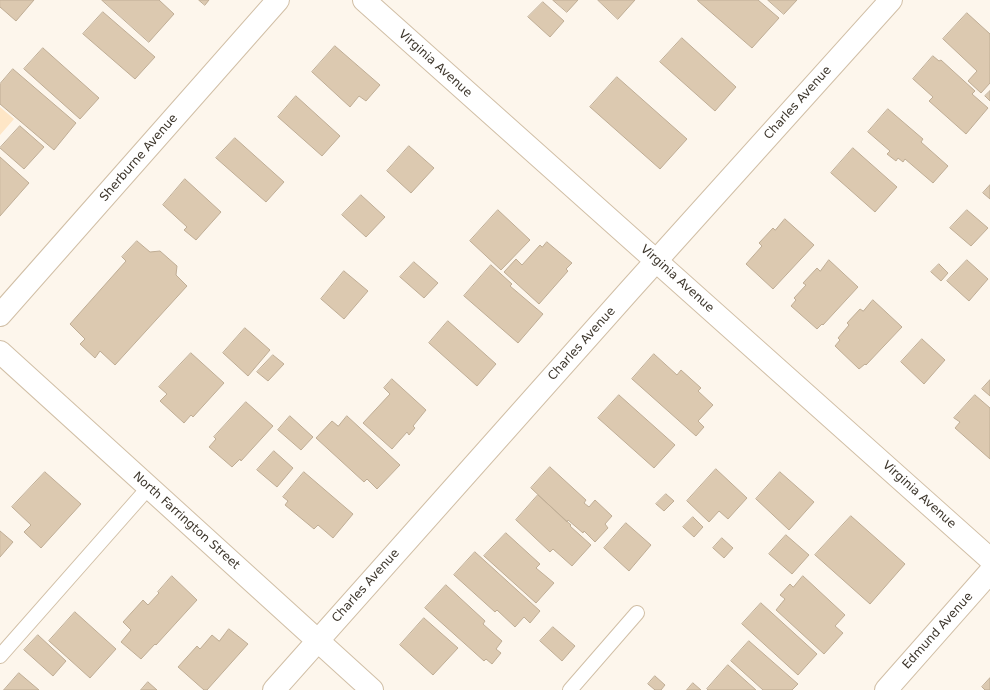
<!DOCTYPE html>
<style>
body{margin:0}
canvas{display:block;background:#fdf6ec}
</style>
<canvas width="990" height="690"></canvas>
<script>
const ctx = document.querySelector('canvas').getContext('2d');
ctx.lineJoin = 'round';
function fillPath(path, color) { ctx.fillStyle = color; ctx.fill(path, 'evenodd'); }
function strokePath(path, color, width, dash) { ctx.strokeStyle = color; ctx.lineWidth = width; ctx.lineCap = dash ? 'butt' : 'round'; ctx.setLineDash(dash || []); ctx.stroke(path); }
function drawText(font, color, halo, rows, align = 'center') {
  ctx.font = font + ' "DejaVu Sans",sans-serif'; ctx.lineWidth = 3.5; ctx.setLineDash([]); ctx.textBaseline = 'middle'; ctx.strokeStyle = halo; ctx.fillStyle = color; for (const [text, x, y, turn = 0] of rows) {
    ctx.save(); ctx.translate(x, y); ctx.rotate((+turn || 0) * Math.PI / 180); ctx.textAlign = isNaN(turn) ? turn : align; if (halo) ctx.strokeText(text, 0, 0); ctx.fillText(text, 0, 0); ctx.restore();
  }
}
fillPath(new Path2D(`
 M0 107 14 119 0 135Z`), '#fee6c6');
const building = new Path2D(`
 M0 0H34L16 21 0 7Z
 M102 0H159L174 14 149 42Z
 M199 0H209L205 5Z
 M553 0H578L567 12Z
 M598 0H635L618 19Z
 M698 0H758L779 18 752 48 698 1Z
 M768 0H797L784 14Z
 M543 2 564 21 550 37 528 17Z
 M103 12 155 57 135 79 83 34Z
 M967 13 990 34V83L981 93 968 81 977 71 943 39Z
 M682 38 736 87 715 111 660 62Z
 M335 46 380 85 366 101 359 96 350 107 312 72Z
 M43 48 99 98 80 119 24 69Z
 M933 56 939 61 941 60 975 91 972 94 988 108 966 134 929 101 933 97 913 79Z
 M13 69 76 123 54 150 0 104V84Z
 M617 77 687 139 660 169 590 107Z
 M990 91V101L985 96Z
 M296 96 340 136 322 156 278 117Z
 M888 109 923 139 921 142 948 166 933 183 905 159 903 162 898 158 896 161 887 154 890 151 868 132Z
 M20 126 44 147 24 169 0 148Z
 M235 138 284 182 266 202 216 158Z
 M409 146 434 168 411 193 387 171Z
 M853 148 897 187 875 212 831 173Z
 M0 157 29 183 0 216Z
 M185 179 221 212 196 240 184 230 187 227 163 205Z
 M990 185V199L983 193Z
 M361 195 385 217 366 237 342 215Z
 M498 210 530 240 501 270 470 241Z
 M967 210 988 228 971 246 950 228Z
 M785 219 814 245 773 289 746 264 762 246 759 243 773 228 775 230Z
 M137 241 150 252 160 251 177 266 176 275 187 286 115 365 100 351 95 358 80 344 85 339 70 324 126 261 122 257Z
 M547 242 572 263 566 269 568 271 539 304 504 272 516 259 522 265 540 245 542 247Z
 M829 260 858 287 823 325 822 324 817 329 791 306 796 300 794 298 806 285 803 283 817 268 820 271Z
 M967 260 988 279 969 301 947 281Z
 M414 262 438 283 424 298 400 277Z
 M939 264 948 273 941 281 931 272Z
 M491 265 512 284 510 286 543 314 518 343 464 296Z
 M344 271 368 291 344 319 321 299Z
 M873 300 902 327 866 365 865 364 859 369 835 346 840 340 838 338 849 325 847 323 860 309 863 311Z
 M448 321 496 364 477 386 429 343Z
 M245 328 270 350 248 376 223 353Z
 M922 339 945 360 924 384 901 362Z
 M191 353 224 383 193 417 191 415 184 423 160 401 167 394 159 387Z
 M654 354 677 375 681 370 701 388 698 391 713 405 698 421 704 427 696 436 632 379Z
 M273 355 284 364 268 381 257 372Z
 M392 379 426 410 413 426 415 428 409 435 407 432 392 449 363 423 390 394 384 388Z
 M990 380V396L982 389Z
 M619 395 675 445 654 468 598 418Z
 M975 395 990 408V459L955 428 960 422 954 418Z
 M246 402 273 426 241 461 240 459 232 467 209 447 216 439 214 437Z
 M290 416 313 437 301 450 278 430Z
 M347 416 400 465 377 489 367 479 364 482 316 438 332 421 338 426Z
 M274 451 293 468 277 487 257 470Z
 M550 467 586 500 584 503 589 507 595 500 612 516 605 524 608 528 595 542 584 531 583 533 568 520 567 522 531 488Z
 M716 469 747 498 728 519 719 511 709 522 687 501Z
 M45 472 81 504 41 548 24 532 31 525 12 507Z
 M304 472 353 514 333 538 318 525 314 529 285 505 288 501 283 497Z
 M780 472 814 502 789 530 756 499Z
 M666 494 674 501 664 511 656 504Z
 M538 495 571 525 570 526 591 545 572 566 553 549 550 552 516 520Z
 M851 516 905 564 870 604 815 555Z
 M693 517 703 527 694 537 683 527Z
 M626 523 651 545 629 571 604 548Z
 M0 531 13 542 0 557Z
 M506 533 540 564 536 568 554 583 536 603 484 556Z
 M786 535 809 555 792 574 769 554Z
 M722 538 733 548 724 558 713 548Z
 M475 552 540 611 530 623 524 617 515 627 497 610 495 612 454 575Z
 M172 576 197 600 156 645 155 644 141 659 121 642 131 630 123 622 143 600 148 605 159 593 158 592Z
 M803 576 845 615 835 626 843 633 824 654 776 610 785 599 780 595 790 584 793 587Z
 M446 585 485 621 483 624 502 641 496 649 501 653 492 664 486 659 484 661 425 608Z
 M761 603 817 654 798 675 742 624Z
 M75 612 116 649 90 678 49 641Z
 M424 618 458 648 433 675 400 645Z
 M553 627 575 646 562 661 540 641Z
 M229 629 248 644 207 690H204L178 667 197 646 200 649 212 635 219 641Z
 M38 635 66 661 53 676 24 650Z
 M749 641 798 684 792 690H763L731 661Z
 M728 665 756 690H708L707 689Z
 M19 673 39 690H4Z
 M655 676 665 685 661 690H655L648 684Z
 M990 678V690H985L982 687Z
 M148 682 157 690H141Z
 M693 683 701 690H687Z`);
fillPath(building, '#dcc9b0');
strokePath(building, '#bfad95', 1);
const service = new Path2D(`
 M0 656 149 487
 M570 690 637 613`);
const minor = new Path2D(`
 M364 0 990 559
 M0 315 278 0
 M0 352 372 690
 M274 690 629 291 891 0
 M886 690 990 572`);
strokePath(service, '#d1bfa6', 16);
strokePath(minor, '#d1bfa6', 24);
strokePath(service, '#fff', 14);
strokePath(minor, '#fff', 22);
drawText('12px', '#3c352b', '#fff', [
 ["Virginia Avenue",435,64,42],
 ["Charles Avenue",798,103,-48],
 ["Sherburne Avenue",139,158,-49],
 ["Virginia Avenue",677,279,42],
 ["Charles Avenue",582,344,-48],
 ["Virginia Avenue",919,495,42],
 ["North Farrington Street",186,521,42],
 ["Charles Avenue",366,586,-48],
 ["Edmund Avenue",938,631,-48]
]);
</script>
